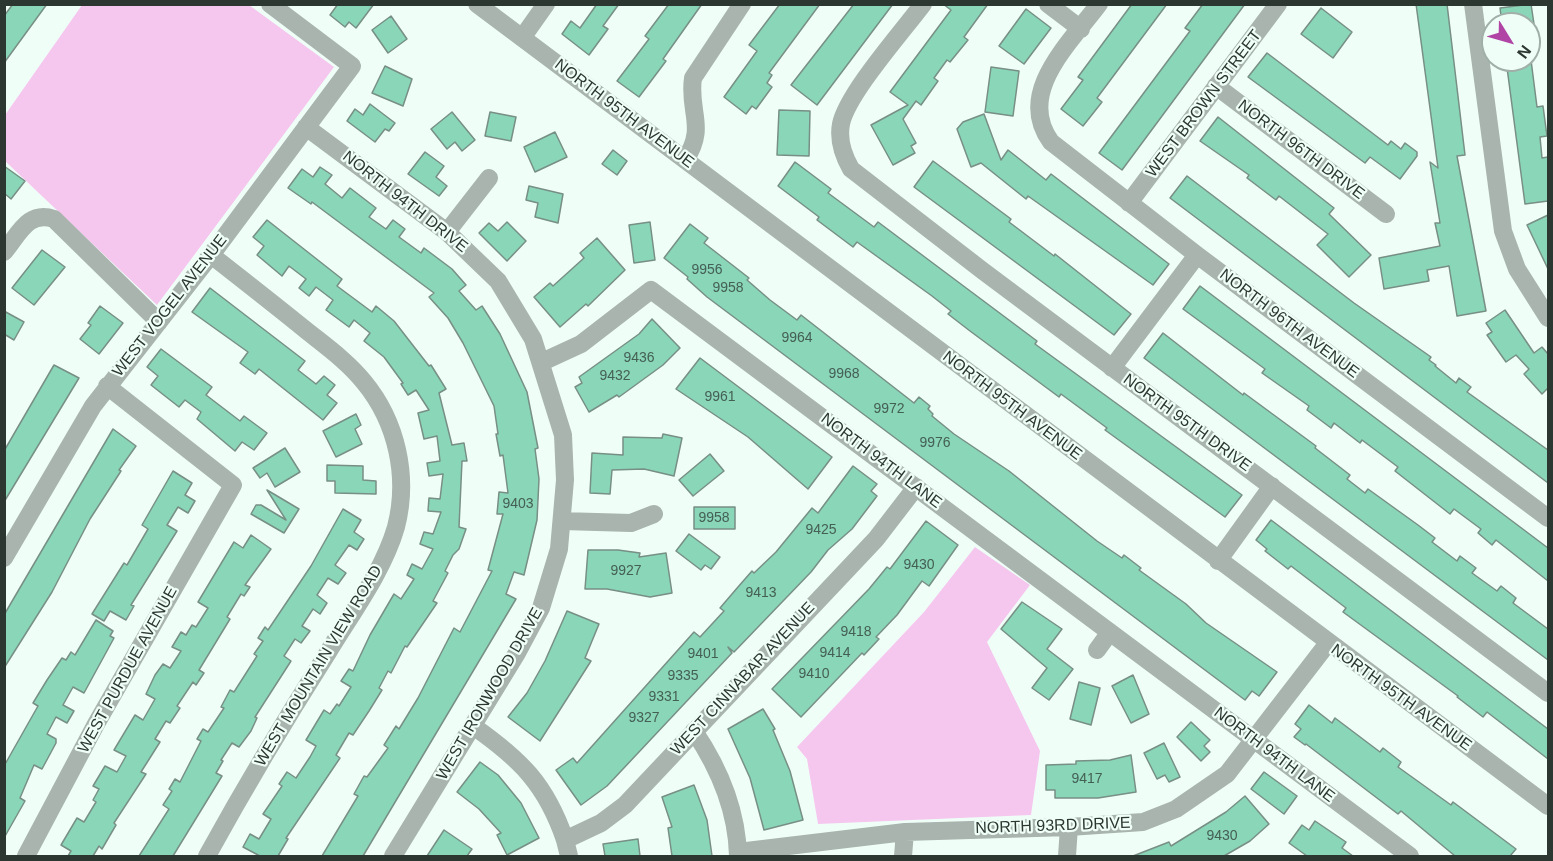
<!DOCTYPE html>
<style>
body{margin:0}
#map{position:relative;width:1553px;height:861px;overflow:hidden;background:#effff8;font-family:Helvetica,sans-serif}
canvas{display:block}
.frame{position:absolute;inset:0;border:6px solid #2d3732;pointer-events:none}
.north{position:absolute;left:1481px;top:12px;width:60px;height:60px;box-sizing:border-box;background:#effff8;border:2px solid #a1afa9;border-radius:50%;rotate:127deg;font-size:16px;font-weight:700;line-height:24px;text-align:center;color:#2d3732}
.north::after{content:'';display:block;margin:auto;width:21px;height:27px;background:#b045a5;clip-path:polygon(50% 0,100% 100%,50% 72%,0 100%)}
</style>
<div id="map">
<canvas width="1553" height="861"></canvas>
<div class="frame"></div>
<div class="north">N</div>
</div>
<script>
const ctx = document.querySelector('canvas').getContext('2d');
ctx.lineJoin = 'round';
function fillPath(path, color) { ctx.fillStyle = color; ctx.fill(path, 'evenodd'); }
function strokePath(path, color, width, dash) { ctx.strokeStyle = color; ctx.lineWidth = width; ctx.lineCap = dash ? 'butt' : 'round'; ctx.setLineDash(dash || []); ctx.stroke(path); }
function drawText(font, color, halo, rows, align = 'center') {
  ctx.font = font + ' Helvetica,sans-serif'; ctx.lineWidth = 4.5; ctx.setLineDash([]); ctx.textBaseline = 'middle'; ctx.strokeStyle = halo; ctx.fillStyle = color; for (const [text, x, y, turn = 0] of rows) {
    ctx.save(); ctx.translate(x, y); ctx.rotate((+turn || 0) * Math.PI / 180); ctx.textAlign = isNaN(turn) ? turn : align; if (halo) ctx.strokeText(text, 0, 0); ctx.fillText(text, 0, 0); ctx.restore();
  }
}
fillPath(new Path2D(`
 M82 5H249L334 67 157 305 5 161V115Z
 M975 547 1030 585 987 642 1040 751 1031 815 818 824 807 759 797 747 924 612Z`), '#f6c7ee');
const building = new Path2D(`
 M13 4H47L4 63V16Z
 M338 4H374L356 28 349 22 345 27 330 15Z
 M597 4H619L603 26 608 29 589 55 562 34 571 21 580 28Z
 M669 4H702L663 59 666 61 639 97 617 81 649 39 645 36Z
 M780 4H820L769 73 772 75 767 83 772 87 756 109 752 106 746 114 724 97 757 51 749 45Z
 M854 4H893L817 105 791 85Z
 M943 4H988L964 37 968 40 950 62 947 60 934 78 938 81 921 105 916 101 903 119 916 143 911 146 915 153 893 165 871 125 908 105 890 92 951 10Z
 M1132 4H1167L1097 98 1102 102 1083 126 1061 109 1083 80 1078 77Z
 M1203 4H1245L1122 170 1099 153 1190 31 1185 28Z
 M1416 4H1447L1465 155 1457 156 1486 311 1457 316 1449 266 1427 270 1429 281 1384 289 1379 258 1440 246 1435 223H1440L1430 162 1438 168Z
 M1531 4 1534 24H1502L1500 8Z
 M1321 8 1352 32 1333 58 1301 34Z
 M1026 9 1051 28 1024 64 999 46Z
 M391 16 407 39 388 53 372 30Z
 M1267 53 1388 145 1391 141 1401 149 1405 143 1417 152V156L1400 179 1370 157 1365 163 1248 77Z
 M1506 60H1531L1537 107 1543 106 1547 136 1540 137 1542 158 1548 157V201L1525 204Z
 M385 66 412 79 403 106 372 93Z
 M991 67 1019 71 1013 116 985 112Z
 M370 104 395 123 389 131 385 129 375 142 347 121 355 109 363 115Z
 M779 110 810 111 809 156 777 155Z
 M452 112 475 140 462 151 455 142 447 149 431 129Z
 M490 112 516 117 511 141 485 136Z
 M984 114 1001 160 1008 150 1046 180 1051 174 1169 264 1153 285 1028 196 1026 199 981 163 971 167 957 129 963 122Z
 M1218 117 1334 208 1329 214 1371 255 1349 277 1317 245 1328 234 1279 196 1276 200 1247 178 1249 175 1200 141Z
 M555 132 567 157 535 172 524 147Z
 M613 150 627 161 617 175 602 164Z
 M425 152 444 166 436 177 447 186 439 196 408 174Z
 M933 161 1011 219 1009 222 1054 256 1055 254 1131 314 1114 335 914 187Z
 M795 162 831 189 828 193 874 227 878 222 1037 341 1035 344 1242 495 1225 517 1105 430 1107 428 1061 394 1059 397 970 331 948 314 951 311 932 296 857 242 853 247 817 220 819 217 778 186Z
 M4 166 25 181 11 199 4 193Z
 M320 167 332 175 325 184 342 198 350 188 376 208 369 217 386 229 393 220 405 229 399 237 421 253 424 248 452 269 466 285 459 291 476 310 482 306 500 334 527 392 538 448 535 449 539 479 537 520 524 575 514 572 506 594 516 599 363 856H322L358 796 354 794 364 776 367 777 388 748 384 745 396 726 399 729 418 698 454 628 460 632 492 571 488 570 503 514H497L499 492 508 493 503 455 500 456 496 434H498L494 406 463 343 448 318 429 297 434 293 312 202 311 204 288 188 302 169 313 177Z
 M1187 176 1354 303 1431 357 1429 360 1436 365 1435 366 1456 383 1459 378 1471 387 1467 392 1548 450V483L1170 198Z
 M529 186 563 194 558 223 535 217 538 203 526 200Z
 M1548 215V269L1527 225Z
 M267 220 342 279 337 286 372 312 376 306 394 321 429 366 431 365 446 389 439 393 452 445 464 443 467 461H462L459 527 466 529 459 549 453 555 445 571 448 573 433 601 437 603 407 647 405 646 391 673 388 671 379 688 382 690 369 711 353 735 349 733 336 755 340 758 286 838 288 839 278 856H260L243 847 250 834 259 839 271 819 263 814 282 786 279 784 287 772 296 778 310 757 316 746 306 740 324 710 330 714 337 704 339 706 351 687 341 681 349 669 353 671 370 635 394 594 401 599 414 579 407 575 412 564 422 569 433 549 420 544 424 532 433 534 441 512 428 511 429 498 440 499 443 474 429 476 427 463 440 461 437 436 424 439 418 413 429 410 416 390 408 395 401 384 403 383 384 357 364 341 370 333 354 320 349 327 326 310 333 300 316 287 309 296 299 288 306 279 289 266 282 276 257 255 264 246 253 237Z
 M507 222 526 241 507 261 479 233 489 223 498 231Z
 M650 222 655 260 634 263 629 225Z
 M690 224 708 238 704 243 749 278 747 280 770 300 797 320 801 315 914 403 919 397 930 406 928 409 933 414 932 416 954 434 1009 471 1097 541 1122 558 1124 555 1141 568 1139 570 1186 604 1206 623 1277 672 1259 696 1252 691 1245 700 707 297 687 279 688 277 664 258Z
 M597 238 625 270 588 306 586 304 560 327 534 297 550 283 553 286 584 258 580 253Z
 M42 250 65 267 34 305 12 288Z
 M1200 286 1548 548V581L1496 540 1492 545 1478 533 1481 529 1454 509 1450 514 1395 471 1398 467 1362 440 1360 443 1334 423 1331 428 1307 410 1309 406 1262 373 1265 369 1183 309Z
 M210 288 305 361 298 370 316 384 324 376 335 385 327 395 337 403 323 420 259 369 255 374 240 363 248 352 192 312Z
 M100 306 123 323 99 354 80 339 91 325 88 323Z
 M1505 310 1534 353 1542 347 1548 354V388L1542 394 1524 374 1529 369 1516 355 1506 362 1487 335 1492 332 1486 323Z
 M4 311 24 322 14 340 4 334Z
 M652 319 680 348 663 365 619 397 617 395 589 412 575 387 582 383 579 377 639 334Z
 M1163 333 1243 395 1244 393 1316 446 1315 448 1350 475 1347 479 1365 493 1368 489 1418 525 1435 538 1432 542 1457 561 1460 556 1476 568 1472 573 1497 591 1501 586 1516 598 1513 603 1548 629V660L1144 358Z
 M161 349 212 387 206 395 240 421 244 416 267 433 254 450 242 442 235 451 197 419 201 412 185 400 179 407 151 385 158 376 147 367Z
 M700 358 832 457 808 489 748 437 676 389Z
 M54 365 79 378 4 502V451Z
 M356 414 361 425 355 429 362 444 336 457 323 431Z
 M113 429 136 446 119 470 121 471 90 519 52 592 4 668V615Z
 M663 434 682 438 674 476 644 469 612 470 610 494 590 493 592 453 623 455V437L662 438Z
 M285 448 300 472 275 487 267 473 260 478 253 468Z
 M710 454 724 471 693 496 679 480Z
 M327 465 363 466V480L376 481V494L335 493V481H327Z
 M853 466 877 484 871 491 877 496 852 529 828 550 811 572 734 652 728 647 732 653 607 786 581 805 556 770 573 758 577 763 694 632 700 637 724 611 720 608 738 587 752 571 754 573 776 552 812 508 818 513Z
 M173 471 192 483 185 495 195 501 188 513 178 507 167 525 177 531 131 605 134 606 126 620 110 611 104 621 92 614 124 563 127 565 148 529 142 525Z
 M267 490 299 509 284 533 251 514 256 505H261L286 520Z
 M694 507H735V529H694Z
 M343 509 361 520 354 532 364 539 357 550 349 545 335 565 346 573 338 584 328 578 317 595 327 603 320 614 313 609 302 626 310 631 301 643 295 639 284 656 291 661 255 717 257 718 251 731 239 747 232 743 221 760 223 761 216 773 222 776 173 856H139L169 809 163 805 172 791 169 789 175 779 180 782 201 741 197 739 203 729 208 732 224 708 221 707 230 690 234 692 257 656 254 654 263 641 258 638 265 627 268 630 311 566Z
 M1271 520 1548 729V759L1487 712 1483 717 1457 697 1458 696 1343 612 1346 608 1291 566 1288 569 1265 551 1267 549 1256 540Z
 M926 521 958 545 929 586 922 581 897 615 876 637 879 639 864 655 862 653 801 717 772 689 869 589 887 567 890 569Z
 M689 534 720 557 711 569 705 565 701 570 676 551Z
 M251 535 271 549 245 585 250 587 244 596 241 594 227 617 230 619 199 670 204 673 196 685 193 682 177 706 180 708 170 723 166 721 155 739 160 742 141 772 146 774 114 823 116 825 102 849 99 846 93 856H68L71 851 61 845 77 818 84 822 96 802 93 800 99 789 93 786 105 766 117 772 126 756 114 750 135 715 143 720 155 699 146 694 155 675 163 664 170 668 181 651 172 647 181 632 186 635 192 625 196 627 208 608 198 602 234 542 243 548Z
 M588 550H618L640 553 639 557 666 553 672 593 650 597 607 589H585Z
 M1022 602 1062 629 1047 649 1073 669 1049 700 1032 688 1047 668 1001 629Z
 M567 611 599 624 585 658 591 661 540 741 508 717 527 693 545 661Z
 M96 620 113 631 110 636 114 638 84 693 73 687 63 705 74 711 67 723 56 717 47 734 56 739V743L42 769 34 765 20 798 25 801 4 838V766L38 706 33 703 47 680 62 658 66 660 71 652 75 655Z
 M1133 675 1149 714 1131 723 1112 686Z
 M1079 682 1100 688 1091 725 1070 719Z
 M1309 705 1332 723 1335 718 1380 752 1383 748 1401 762 1398 767 1451 805 1453 802 1516 849 1510 856H1455L1401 811 1398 814 1306 744 1305 745 1294 737 1301 729 1295 724Z
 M763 709 775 729 773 730 790 771 803 820 764 830 750 778 728 729Z
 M1191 722 1210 740 1204 746 1210 752 1201 761 1177 737Z
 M1164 743 1180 777 1169 782 1165 775 1157 779 1144 753Z
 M1131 755 1136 792 1098 798H1055V790H1046V765L1076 764V761L1110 760Z
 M480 762 498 775 521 803 539 838 507 855 497 835 501 833 479 809 457 792Z
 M1264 772 1297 796 1284 814 1251 789Z
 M694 785 707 820 712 856H672L668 828 672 827 662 797Z
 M1245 796 1269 824 1250 841 1224 856H1133L1169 842 1171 846 1226 812Z
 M1315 821 1346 842 1342 848 1353 856H1307L1289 843 1302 825 1309 830Z
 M444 830 472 849 467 856H427Z
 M638 839 640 856H605L603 844Z`);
fillPath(building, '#8ad6b9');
strokePath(building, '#778f85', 1.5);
strokePath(new Path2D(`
 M477 4 1548 806
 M923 4C902 32 847 94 841 124 838 140 843 155 851 169L983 271 1548 693
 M1048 4 1081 29
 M1099 4C1070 43 1015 93 1051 142L1197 255 1548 518
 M1473 4 1503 231 1517 269 1548 318
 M522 38 546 4
 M1216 86 1386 214
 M306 127 447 232 498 281 533 339 563 435 565 480 559 549 541 608 517 653 393 856
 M685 160C707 127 688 112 693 78L742 4
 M1129 203 1278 4
 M447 232 489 178
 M4 252C19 234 28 210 54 219L159 322
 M542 362 581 344 651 290 1410 856
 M1112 368 1197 255
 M562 521 631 523 654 514
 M4 558 93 406 211 255 352 66 270 4
 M1218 561 1272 486
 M1097 650 1110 632
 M473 726C520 759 546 784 565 840
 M694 731C719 768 737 811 738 856
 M738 852 905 832 1069 827 1143 822 1176 809 1227 774 1328 643
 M26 856 96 724 233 485 107 386
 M207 856C245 787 285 720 327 654 351 614 383 572 396 527 409 477 397 422 364 382 348 362 327 347 307 331 275 305 243 280 211 255
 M569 856 565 840 601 823 625 805 876 539 916 487
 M903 856 905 832
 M1067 856 1069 827`), '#a9b4af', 18);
drawText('14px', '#445f54', null, [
 ["9956",707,270],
 ["9958",728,288],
 ["9964",797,338],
 ["9436",639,358],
 ["9968",844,374],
 ["9432",615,376],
 ["9961",720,397],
 ["9972",889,409],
 ["9976",935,443],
 ["9403",518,504],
 ["9958",714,518],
 ["9425",821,530],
 ["9430",919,565],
 ["9927",626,571],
 ["9413",761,593],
 ["9418",856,632],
 ["9414",835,653],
 ["9401",703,654],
 ["9410",814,674],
 ["9335",683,676],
 ["9331",664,697],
 ["9327",644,718],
 ["9417",1087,779],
 ["9430",1222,836]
]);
drawText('16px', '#2d3732', '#effff8', [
 ["WEST BROWN STREET",1204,104,-53],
 ["NORTH 95TH AVENUE",624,114,37],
 ["NORTH 96TH DRIVE",1301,150,37],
 ["NORTH 94TH DRIVE",405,202,38],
 ["WEST VOGEL AVENUE",170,306,-52],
 ["NORTH 96TH AVENUE",1289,324,37],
 ["NORTH 95TH AVENUE",1012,406,37],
 ["NORTH 95TH DRIVE",1187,423,36],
 ["NORTH 94TH LANE",881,461,37],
 ["WEST MOUNTAIN VIEW ROAD",319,666,-59],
 ["WEST PURDUE AVENUE",128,670,-61],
 ["WEST CINNABAR AVENUE",743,679,-47],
 ["WEST IRONWOOD DRIVE",490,694,-60],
 ["NORTH 95TH AVENUE",1401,698,36],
 ["NORTH 94TH LANE",1274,755,37],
 ["NORTH 93RD DRIVE",1053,826,-2]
]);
</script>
